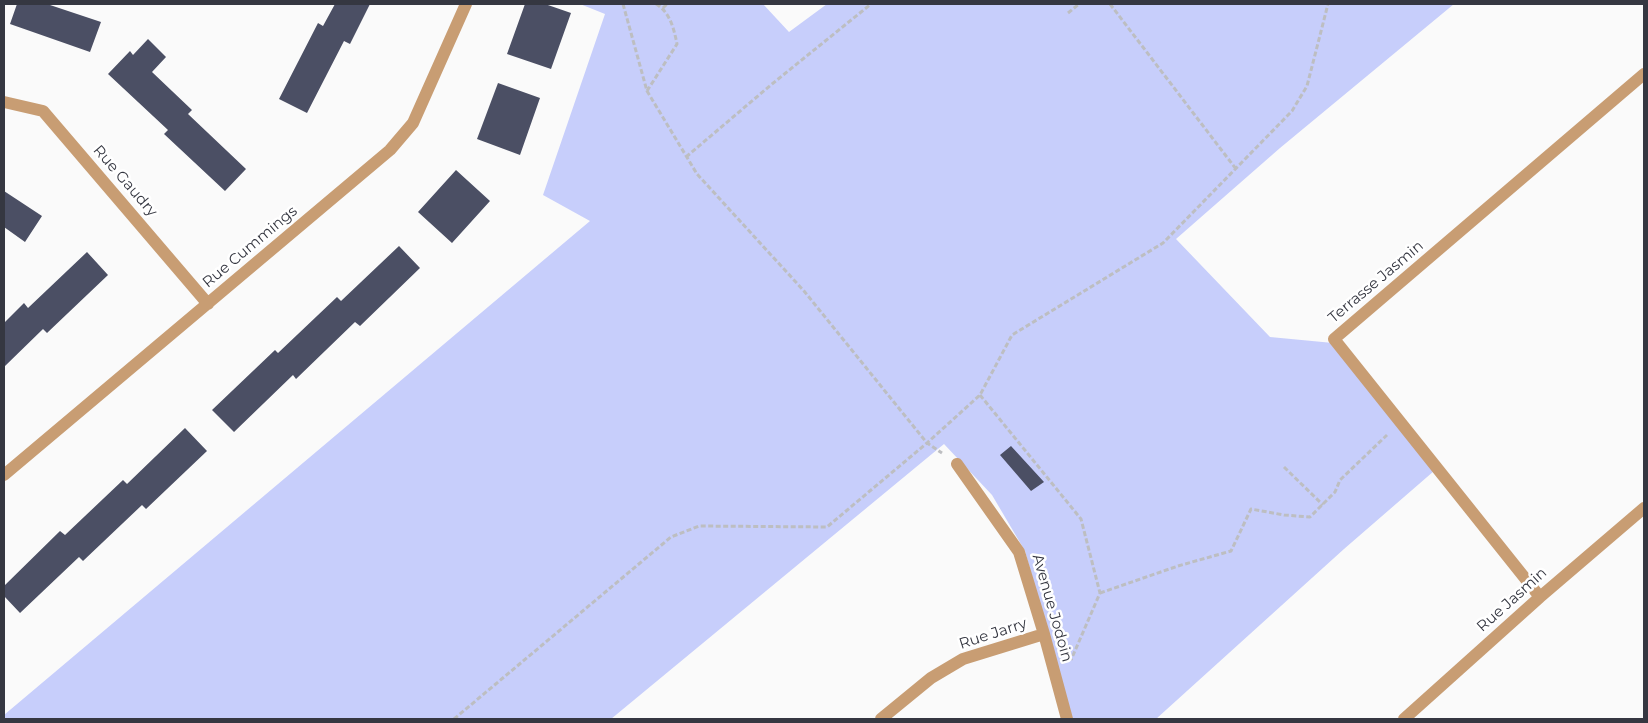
<!DOCTYPE html>
<style>
body{margin:0}
#map{position:relative;width:1648px;height:723px;overflow:hidden;background:#fafafa;font-family:Montserrat,sans-serif}
canvas{display:block}
.frame{position:absolute;inset:0;border:5px solid #353741;pointer-events:none}
</style>
<div id="map">
<canvas width="1648" height="723"></canvas>
<div class="frame"></div>
</div>
<script>
const ctx = document.querySelector('canvas').getContext('2d');
ctx.lineJoin = 'round';
function fillPath(path, color) { ctx.fillStyle = color; ctx.fill(path, 'evenodd'); }
function strokePath(path, color, width, dash) { ctx.strokeStyle = color; ctx.lineWidth = width; ctx.lineCap = dash ? 'butt' : 'round'; ctx.setLineDash(dash || []); ctx.stroke(path); }
function drawText(font, color, halo, rows, align = 'center') {
  ctx.font = font + ' Montserrat,sans-serif'; ctx.lineWidth = 5; ctx.setLineDash([]); ctx.textBaseline = 'middle'; ctx.strokeStyle = halo; ctx.fillStyle = color; for (const [text, x, y, turn = 0] of rows) {
    ctx.save(); ctx.translate(x, y); ctx.rotate((+turn || 0) * Math.PI / 180); ctx.textAlign = isNaN(turn) ? turn : align; if (halo) ctx.strokeText(text, 0, 0); ctx.fillText(text, 0, 0); ctx.restore();
  }
}
fillPath(new Path2D(`
 M580 4H763L789 32 827 4H1454L1280 148 1176 239 1270 337 1333 343 1434 471 1344 549 1156 719H1072L1025 551 992 495 944 444 611 719H4V715L590 221 543 195 605 14Z`), '#c7cefb');
fillPath(new Path2D(`
 M17 4H47L101 22 90 52 10 24Z
 M335 4H370L350 44 344 41 307 113 279 99 318 23 323 26Z
 M525 4H545L571 13 551 69 507 54Z
 M148 39 166 57 152 72 192 110 188 114 246 169 225 191 164 134 168 130 108 74 130 51 133 55Z
 M498 83 540 98 520 155 477 139Z
 M456 170 490 201 452 243 418 212Z
 M4 191 42 216 25 242 4 227Z
 M399 246 420 268 360 326 355 322 296 379 293 375 234 432 212 410 275 350 278 353 337 297 341 301Z
 M87 252 108 275 47 333 43 329 4 367V323L24 303 28 308Z
 M185 428 207 451 146 509 142 505 83 561 79 557 20 613 4 596V586L60 531 65 535 123 480 127 484Z
 M1011 446 1044 482 1031 491 1000 455Z`), '#4b4f64');
strokePath(new Path2D(`
 M623 4 647 91 697 174 804 291 927 443 942 453
 M1110 4 1236 169
 M663 8 667 4
 M1068 13 1079 4
 M647 91 677 44C674 29 670 12 656 4
 M686 157 772 84 871 4
 M980 395 1081 519 1100 593 1071 660
 M1284 467 1323 505
 M1100 593 1178 566 1231 551 1251 509 1284 515 1310 517 1335 492 1340 480 1387 435
 M454 719 671 537 699 526 827 527 927 443 980 395 1012 335 1163 243 1292 111 1307 86 1328 4`), '#bdbec1', 3, [5, 2.5]);
strokePath(new Path2D(`
 M4 102 43 111 208 304
 M957 464 1019 552 1044 634 1067 719
 M4 475 390 150 413 123 466 4
 M1540 597 1334 339 1644 74
 M881 719 931 678 963 659 1044 634
 M1404 719 1540 597 1644 508`), '#c89d73', 12);
drawText('15px', '#353741', '#fff', [
 ["Rue Gaudry",125,181,49],
 ["Rue Cummings",250,247,-40],
 ["Terrasse Jasmin",1376,282,-40],
 ["Rue Jasmin",1512,600,-42],
 ["Avenue Jodoin",1052,608,74],
 ["Rue Jarry",993,634,-18]
]);
</script>
